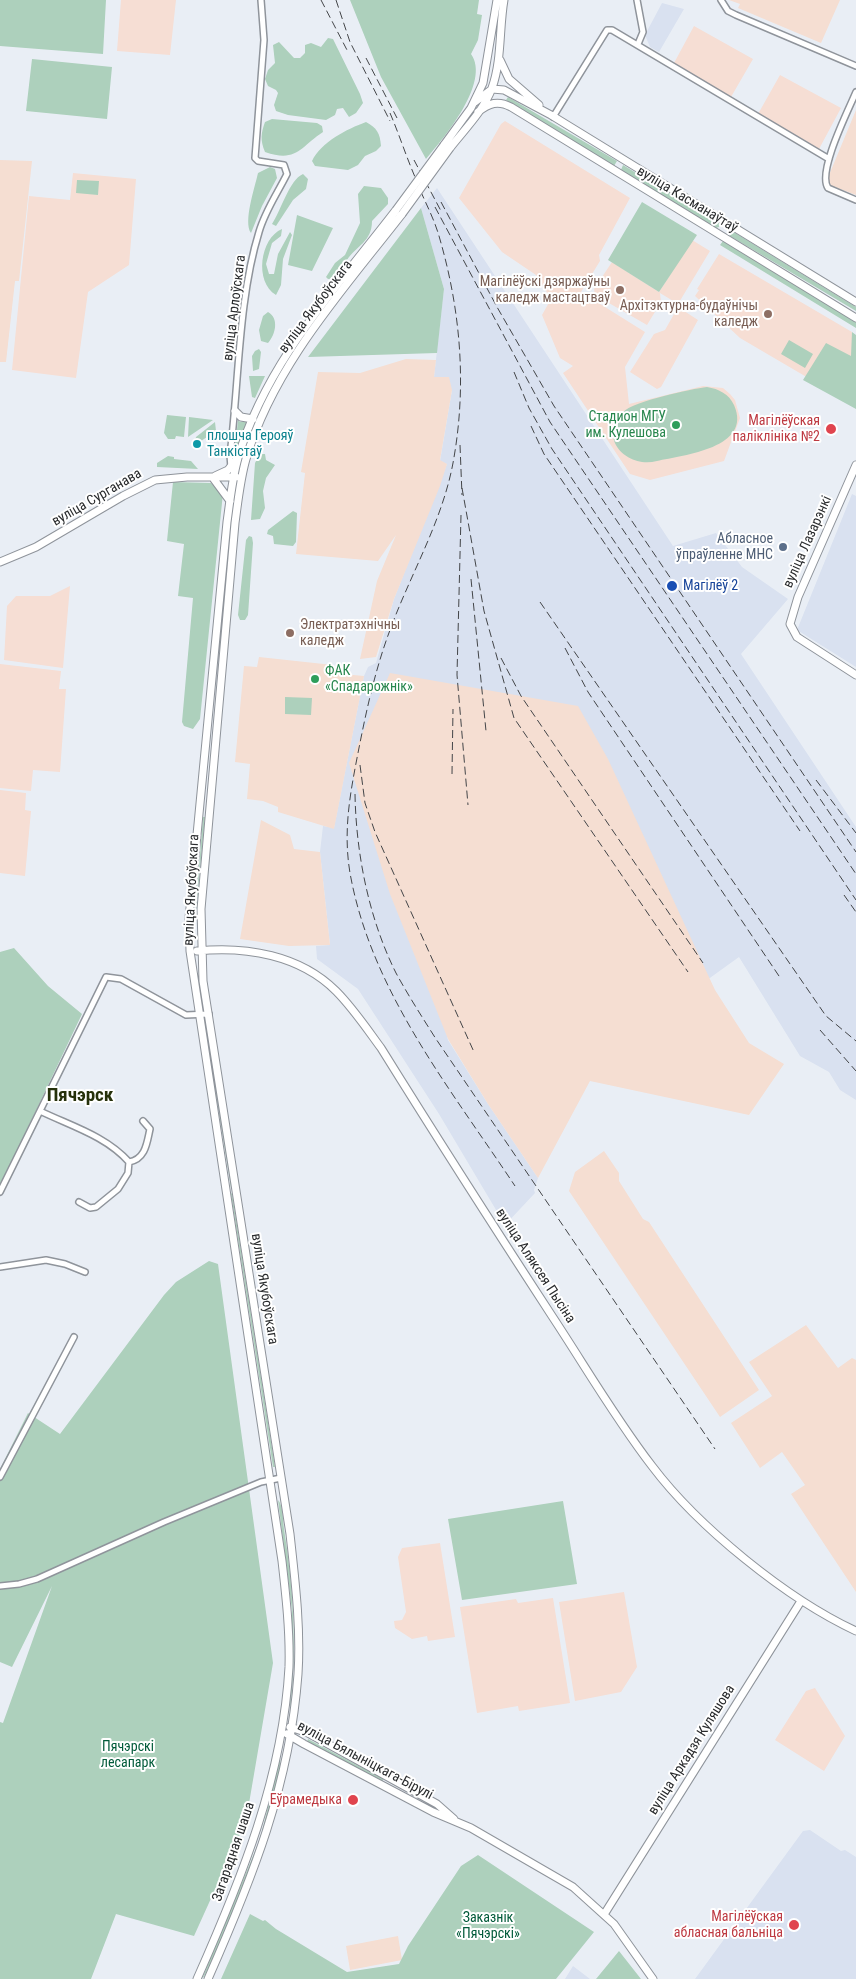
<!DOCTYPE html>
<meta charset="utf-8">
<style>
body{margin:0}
canvas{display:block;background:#e9eef5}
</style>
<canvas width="856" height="1979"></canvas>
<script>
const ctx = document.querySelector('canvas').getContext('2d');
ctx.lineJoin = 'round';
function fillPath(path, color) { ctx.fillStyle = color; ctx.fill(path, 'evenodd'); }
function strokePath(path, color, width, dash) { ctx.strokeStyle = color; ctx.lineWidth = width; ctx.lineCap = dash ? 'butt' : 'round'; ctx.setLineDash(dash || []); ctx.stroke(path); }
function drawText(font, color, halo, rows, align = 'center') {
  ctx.font = font + ' "Roboto Condensed",sans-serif'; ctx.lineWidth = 4; ctx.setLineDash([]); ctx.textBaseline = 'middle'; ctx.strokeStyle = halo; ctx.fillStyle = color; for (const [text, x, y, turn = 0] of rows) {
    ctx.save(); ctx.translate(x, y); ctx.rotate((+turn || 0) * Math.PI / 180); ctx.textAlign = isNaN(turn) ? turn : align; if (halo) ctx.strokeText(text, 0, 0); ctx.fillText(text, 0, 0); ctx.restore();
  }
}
fillPath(new Path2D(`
 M662 3 684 9 659 52 650 47 645 35Z
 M437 188 673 546 716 533 742 567 788 599 741 654 856 827V1100L840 1090 829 1072 800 1056 739 957 614 1047 445 1028 448 1040 488 1104 538 1178 534 1190 535 1193 505 1225 439 1114 358 989 317 959 316 946 330 945 320 852 323 826 334 828 364 676 368 667 376 663 394 599 447 464 440 461 452 390 434 377 444 289 421 208Z
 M852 494 856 496V667L797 630Z
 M810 1830 841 1851 845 1850 856 1857V1979H695L803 1831Z
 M573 1966 590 1979H565Z`), '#d9e1f0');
fillPath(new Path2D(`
 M729 0H840L821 43 738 8 740 4Z
 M856 110V195L832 186 827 180Z
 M0 160 32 161 19 281H15L6 362H0Z
 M406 359 436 360 434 377H449L452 390 440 460 447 464 440 486 394 599 376 657 360 659 377 581 396 535 378 561 296 554 305 473 301 472 318 372 360 373Z
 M259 657 333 665 332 673 364 676 334 829 278 812V807L263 801 247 799 250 764 235 762 244 666 257 667Z
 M390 673 578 706 608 759 715 990 749 1043 784 1064 749 1115 590 1081 538 1178 488 1104 448 1039 390 894 349 763Z
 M261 820 290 835 294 849 320 852 330 945 289 946 240 939Z
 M604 1151 619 1173V1181L643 1219 649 1222 759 1390 720 1417 569 1191 575 1172Z
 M806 1325 838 1368 852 1358 856 1360V1592L791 1494 805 1485 782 1452 760 1468 731 1423 772 1396 749 1362Z
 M398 1936 402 1960 350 1970 346 1946Z`), '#f5ded2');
fillPath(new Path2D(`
 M121 0H176L170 55 117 51Z
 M694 26 753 59 731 97 674 63Z
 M780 75 841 108 819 149 758 114Z
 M505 121 630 198 599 255 600 261 581 292 645 332 625 367 629 404 703 386 723 388 730 394 735 400 740 418 724 461 650 480 630 474 563 373 573 366 560 358 542 315 551 299 536 275 502 252 459 198 501 124Z
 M73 173 136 179 129 265 88 292 76 378 12 370 29 196 70 200Z
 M692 240 710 251 678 304 660 293 661 302 647 325 595 295 594 289 612 262 659 292Z
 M719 254 852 332V356L827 389 740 338 695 296 699 290 697 289Z
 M678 307 698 320 661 387 657 389 630 372 654 334 665 330Z
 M70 586 63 668 4 660 7 606 16 596H50Z
 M0 664 61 671 59 689H66L60 772 33 770 31 791 0 788Z
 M0 790 26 793 25 810 31 811 25 876 0 873Z
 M440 1543 455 1637 428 1641 427 1636 412 1639 395 1628 394 1621 402 1620 406 1612 398 1557 402 1548Z
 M624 1592 637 1667 621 1692 575 1701 559 1602Z
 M553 1598 570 1703 519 1711 518 1706 477 1713 460 1607 516 1599 518 1603Z
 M815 1688 845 1736 824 1771 775 1740 806 1691Z`), '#f6ded4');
fillPath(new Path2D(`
 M0 0H106L103 54 0 46Z
 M350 0H479L477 14 482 15 478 40 471 54C491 82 444 138 426 159L381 77Z
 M328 38 333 39 360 94 363 103 356 113 349 117 343 108 337 109 335 115 326 120 288 115 276 111 274 105 278 93 276 90 268 86 265 79 268 70 275 63 273 45 279 42 294 58H300L305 53V45L311 43 321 47Z
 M32 59 112 67 107 119 26 111Z
 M508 97 617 161 614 166 506 100Z
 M272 119 317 123 322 126 323 132C300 147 297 163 265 152 260 140 261 133 265 122Z
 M366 122C377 128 380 133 381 146L376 151 365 156 358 165 348 170 315 166 312 161C321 142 347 129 366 122Z
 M623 165 719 223V227L716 228 621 170Z
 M270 167 275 169 277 178 262 206 251 233C243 222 255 187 258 173Z
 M303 174 308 179 306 189 293 200 276 226 272 224C281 211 289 180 303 174Z
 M77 180 99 181 98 195 76 193Z
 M364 186 381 188 388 198V204L372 221C372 242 356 246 347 260 343 266 341 272 337 278L328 279 326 277 335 263 345 255 360 223 358 194Z
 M642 202 697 235 659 292 608 260Z
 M421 208 444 289 437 353 308 357Z
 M297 215 333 228 312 271 288 265Z
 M282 229 281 236 272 243 266 264 269 274H274L278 254 290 232 292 235 283 259 281 285 276 295C254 282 260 238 282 229Z
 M732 231 856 307V311L730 236 729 233Z
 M723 241 856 321V328L720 245Z
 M268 312C279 318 276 334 268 343L261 341 259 330 263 316Z
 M852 332 856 335V409L803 380 826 343 851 356Z
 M789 340 813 354 805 368 781 354Z
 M259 349 261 352 259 369 253 371 252 356 255 351Z
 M249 376H265L255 398 252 397Z
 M707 387C719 389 729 394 734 405 753 448 684 455 657 461 626 469 597 437 623 412 634 401 691 389 707 387Z
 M167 415 186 417 184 437 176 436 175 439H168L164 433Z
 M189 417 213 420 188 437Z
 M238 420 240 422 247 421 234 458Z
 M215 422 216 431 201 441H195L196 437Z
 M260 454H265L266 460 275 465 266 478 263 491 265 508 260 519 251 520 255 463Z
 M168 456 174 457V459L191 461 198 469 157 467V463Z
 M173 482 211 483 223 493 200 719 193 729 184 726 182 722 193 598 178 596 184 544 167 541Z
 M293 511 297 513 296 542 293 546 274 544 273 536 267 534 268 530Z
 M249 536 252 537 253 543 248 615 245 620H240L238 615 246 540Z
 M285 697 312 698 311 715 285 714Z
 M203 817H205L194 931Z
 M14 948 48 986 82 1014 0 1186V952Z
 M205 1024H206L232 1188H231Z
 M232 1193 275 1467H273L231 1194Z
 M209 1261 218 1264 273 1663 246 1821 194 1936 116 1914 91 1979H0V1722L3 1723 52 1586 12 1667 0 1662V1469L28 1413 60 1434 164 1295 176 1282Z
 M278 1500C283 1505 283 1521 284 1529 294 1590 297 1651 290 1712L292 1610Z
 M563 1501 577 1584 462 1600 448 1519Z
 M308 1739 383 1779V1781L307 1742Z
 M280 1759C286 1776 217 1965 202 1979L260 1839Z
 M478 1855 594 1932 556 1979H221L250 1914 263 1921 265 1920 276 1929 347 1972 399 1964 408 1946 461 1866Z
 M619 1951 641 1979H596Z`), '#add0bc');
const minor = new Path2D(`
 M637 0 643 32 638 44
 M721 0 728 11 736 15 856 66
 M856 92C848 111 817 172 828 188L856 200
 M553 117 607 30H612L829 159
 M231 468 230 455C239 384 238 300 259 232 265 211 277 194 287 174L284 165 258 161 255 158 264 40 261 0
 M40 1111C71 1126 106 1136 129 1162 146 1159 147 1142 150 1129L143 1121
 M0 1192 106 977 121 979 186 1015 209 1014
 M79 1202 90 1208 96 1207 118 1189 128 1173 129 1162
 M0 1267 46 1260 65 1264 85 1272
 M0 1477 74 1337
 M0 1586 19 1584 37 1579 164 1522 261 1482 281 1478`);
const major = new Path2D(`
 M500 60 509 79 539 105
 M475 102 492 89 504 90 551 115 856 302
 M478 112C489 103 498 100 511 107L856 318
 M444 145 471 108 483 83 497 0
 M450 148C464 130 484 110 492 88 502 60 499 29 504 0
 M235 411 241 417 253 419
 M856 465 798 597 790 624 797 637 856 675
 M215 476 228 470 236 460
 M213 478 230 501
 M0 562 36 547 123 496 155 480 187 477H236
 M197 951C246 946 300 955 336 991 353 1008 367 1029 381 1048 437 1138 494 1227 552 1316 585 1366 615 1418 652 1466 698 1527 787 1599 856 1631
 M290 1727 308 1733 437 1804 454 1819
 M287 1734 304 1744 433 1812 471 1828 573 1887 614 1924 653 1979
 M605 1913 801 1601
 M197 1979C241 1880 283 1777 289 1667 290 1632 286 1596 282 1561L190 951 189 918 227 522C230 501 232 479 238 458 266 362 337 287 396 210
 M208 1979C252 1879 290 1785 298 1674 301 1627 295 1580 290 1534L203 981 201 909 235 523C238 501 240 480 246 459 274 365 343 290 402 214`);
strokePath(minor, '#8f949b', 8);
strokePath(major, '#8f949b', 9);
strokePath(minor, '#fff', 5);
strokePath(major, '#fff', 7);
strokePath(new Path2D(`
 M321 0 347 50
 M336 0 350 42 390 121
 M366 58 397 118
 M390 113C399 134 406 156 415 177 422 197 433 215 439 236 461 311 467 387 453 463 442 522 410 575 390 630 375 670 366 712 358 753 350 794 343 831 350 873 371 991 450 1088 515 1186
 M414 160 441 211
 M441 202 497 307 554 406 856 852
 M435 207 550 422 856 874
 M514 372 529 408 552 449 856 900
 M531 426 544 454 800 831
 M460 445 462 495
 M462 488 484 611 514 718 688 972
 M461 515 457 675 468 805
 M471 579 486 731
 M540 602 826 1016 856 1041
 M565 648 588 692 781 979
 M501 658 521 696 703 963
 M360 765 365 803 375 832 474 1052
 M452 774 453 709
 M816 780 856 833
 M355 794C356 854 369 919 396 973 408 995 422 1017 436 1039L715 1449
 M844 895 856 912
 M820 1030 856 1071`), '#434548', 1, [8, 4]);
const majorBridge = new Path2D(`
 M396 210 444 145
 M402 214 450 148`);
strokePath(majorBridge, '#8f949b', 9, []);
strokePath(majorBridge, '#fff', 7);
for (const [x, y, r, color] of [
 [620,290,5,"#8d6e63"],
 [768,314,5,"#8d6e63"],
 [676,425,5,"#2e9e5b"],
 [831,429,6,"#e0444e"],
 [197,444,5,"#0f9aa8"],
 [783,547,5,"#5c6f8a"],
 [672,586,6,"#1a4fb4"],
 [290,633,5,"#8d6e63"],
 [315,679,5,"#2e9e5b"],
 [353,1800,6,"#e0444e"],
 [794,1925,6,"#e0444e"]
]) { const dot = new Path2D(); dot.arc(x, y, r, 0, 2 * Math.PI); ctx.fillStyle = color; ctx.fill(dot); strokePath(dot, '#fff', 2); }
drawText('14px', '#292b2d', '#fff', [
 ["вуліца Касманаўтаў",687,200,31],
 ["вуліца Якубоўскага",316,307,-53],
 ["вуліца Арлоўскага",235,308,-83],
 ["вуліца Сурганава",97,498,-30],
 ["вуліца Лазарэнкі",808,542,-66],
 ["вуліца Якубоўскага",192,890,-87],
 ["вуліца Аляксея Пысіна",535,1266,57],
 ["вуліца Якубоўскага",264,1289,81],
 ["вуліца Аркадзя Куляшова",692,1750,-58],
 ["вуліца Бялыніцкага-Бірулі",365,1761,28],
 ["Загарадная шаша",234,1852,-71]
]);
drawText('14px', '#785e54', '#fff', [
 ["Магілёўскі дзяржаўны",610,282],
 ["каледж мастацтваў",610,298],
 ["Архітэктурна-будаўнічы",758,306],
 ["каледж",758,322],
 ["Электратэхнічны",300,625,"left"],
 ["каледж",300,641,"left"]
], 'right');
drawText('14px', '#27864d', '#fff', [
 ["Стадион МГУ",666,417],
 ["им. Кулешова",666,433],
 ["ФАК",325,671,"left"],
 ["«Спадарожнік»",325,687,"left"]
], 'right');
drawText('14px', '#be3a42', '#fff', [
 ["Магілёўская",820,421],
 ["паліклініка №2",820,437],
 ["Еўрамедыка",342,1800],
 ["Магілёўская",783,1917],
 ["абласная бальніца",783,1933]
], 'right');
drawText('14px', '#0d838f', '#fff', [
 ["плошча Герояў",207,436],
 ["Танкістаў",207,452]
], 'left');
drawText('14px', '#4e5e75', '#fff', [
 ["Абласное",773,539],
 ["ўпраўленне МНС",773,555]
], 'right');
drawText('14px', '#164399', '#fff', [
 ["Магілёў 2",683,586]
], 'left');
drawText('14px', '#005a39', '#fff', [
 ["Пячэрскі",128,1747],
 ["лесапарк",128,1763],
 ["Заказнік",488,1918],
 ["«Пячэрскі»",488,1934]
]);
drawText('bold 19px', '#26310b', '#fff', [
 ["Пячэрск",80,1096]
]);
</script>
